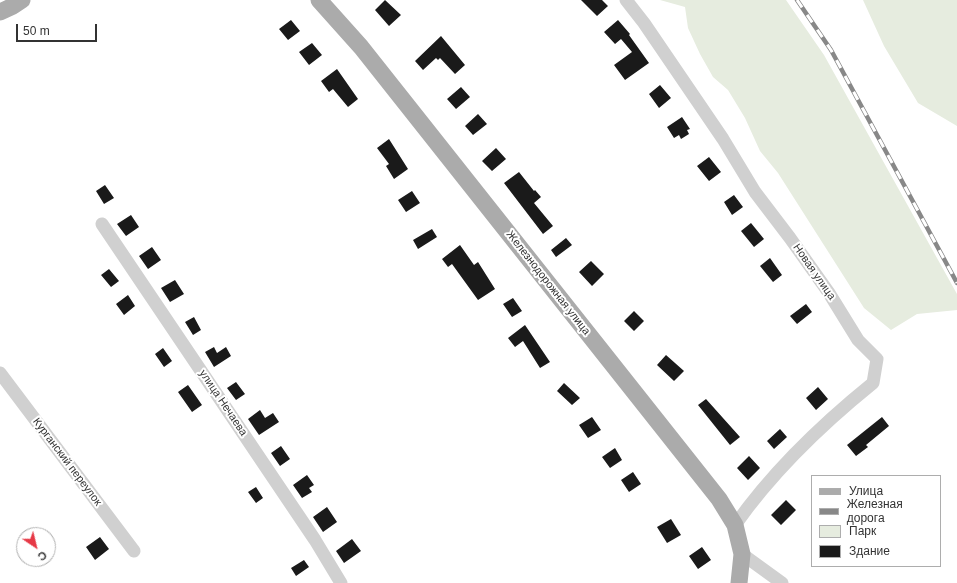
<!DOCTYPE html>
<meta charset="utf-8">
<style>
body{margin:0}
#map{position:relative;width:957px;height:583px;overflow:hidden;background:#fff;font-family:Arial,sans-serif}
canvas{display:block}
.legend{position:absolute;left:811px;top:475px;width:130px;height:92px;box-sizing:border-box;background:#fff;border:1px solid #adadad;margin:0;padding:5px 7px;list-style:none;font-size:12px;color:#333}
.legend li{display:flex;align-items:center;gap:8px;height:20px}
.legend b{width:20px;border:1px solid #adadad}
.north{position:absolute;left:16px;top:527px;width:40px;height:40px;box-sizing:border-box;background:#fff;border:1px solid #adadad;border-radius:50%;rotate:145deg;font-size:11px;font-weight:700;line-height:16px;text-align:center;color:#333}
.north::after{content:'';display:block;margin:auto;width:14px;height:18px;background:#e63946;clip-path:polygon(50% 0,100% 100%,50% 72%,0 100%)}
.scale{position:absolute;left:16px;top:24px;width:81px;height:18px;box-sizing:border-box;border:2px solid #333;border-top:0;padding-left:5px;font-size:12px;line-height:14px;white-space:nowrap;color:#333;-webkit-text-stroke:3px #fff;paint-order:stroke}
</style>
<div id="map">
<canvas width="957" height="583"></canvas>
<ul class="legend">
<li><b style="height:5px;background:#ababab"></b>Улица</li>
<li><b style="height:5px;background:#888"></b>Железная дорога</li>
<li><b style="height:11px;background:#e6ecdf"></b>Парк</li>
<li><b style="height:11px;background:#1a1a1a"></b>Здание</li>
</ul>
<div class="north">С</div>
<div class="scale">50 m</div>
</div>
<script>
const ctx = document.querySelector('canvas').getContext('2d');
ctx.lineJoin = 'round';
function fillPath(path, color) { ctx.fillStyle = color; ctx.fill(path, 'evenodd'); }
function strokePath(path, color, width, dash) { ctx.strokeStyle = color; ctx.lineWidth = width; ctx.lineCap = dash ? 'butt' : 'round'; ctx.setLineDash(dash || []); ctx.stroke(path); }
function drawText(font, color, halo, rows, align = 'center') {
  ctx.font = font + ' Arial,sans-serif'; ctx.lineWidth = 4; ctx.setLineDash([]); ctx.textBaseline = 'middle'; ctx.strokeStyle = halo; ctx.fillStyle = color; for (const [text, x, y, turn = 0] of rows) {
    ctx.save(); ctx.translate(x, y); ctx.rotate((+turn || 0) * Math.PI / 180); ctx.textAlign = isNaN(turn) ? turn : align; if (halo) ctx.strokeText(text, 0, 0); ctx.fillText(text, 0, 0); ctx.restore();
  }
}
fillPath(new Path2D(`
 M660 0H786L824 55 957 294V310L917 314 891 330 864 308 778 173 760 151 745 118 728 90 713 77 700 54 688 28 685 7Z
 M863 0H957V126L918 103 884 46Z`), '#e6ecdf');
fillPath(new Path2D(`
 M385 0 401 15 389 26 375 10Z
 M581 0H602L608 6 597 16Z
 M291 20 300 31 288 40 279 29Z
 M618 20 630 34 629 35 649 63 625 80 614 65 632 52 621 39 615 44 604 32Z
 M441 36 465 65 455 74 440 58 438 60 436 58 423 70 415 61Z
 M312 43 322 55 309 65 299 52Z
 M337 69 358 99 348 107 333 89 329 92 321 81Z
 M660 85 671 98 659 108 649 94Z
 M461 87 470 97 456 109 447 99Z
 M478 114 487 124 473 135 465 126Z
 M682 117 690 129 687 130 689 134 681 139 679 135 674 138 667 127Z
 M389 139 408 169 394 179 386 166 389 164 377 148Z
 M496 148 506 159 492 171 482 161Z
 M709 157 721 172 709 181 697 166Z
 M519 172 534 191 535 190 541 197 534 203 553 226 543 234 504 183Z
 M105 185 114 198 104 204 96 191Z
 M412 191 420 203 406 212 398 200Z
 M734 195 743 207 732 215 724 202Z
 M131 215 139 227 126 236 117 224Z
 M751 223 764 239 754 247 741 231Z
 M432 229 437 237 418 249 413 240Z
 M566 238 572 245 556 257 551 250Z
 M460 245 474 265 478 262 495 289 478 300 452 264 448 267 442 259Z
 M152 247 161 260 148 269 139 256Z
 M770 258 782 275 773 282 760 266Z
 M591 261 604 274 592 286 579 272Z
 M109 269 119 281 111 287 101 275Z
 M175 280 184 294 170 302 161 288Z
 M128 295 135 306 124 315 116 304Z
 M513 298 522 311 512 317 503 304Z
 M806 304 812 312 797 324 790 316Z
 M634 311 644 321 634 331 624 321Z
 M194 317 201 330 193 335 185 322Z
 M525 325 550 362 540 368 523 341 515 347 508 338Z
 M214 347 217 353 226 347 231 356 214 367 205 352Z
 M163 348 172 361 164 367 155 354Z
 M666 355 684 371 674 381 657 365Z
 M236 382 245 394 236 400 227 388Z
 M564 383 580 398 572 405 557 391Z
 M188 385 202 405 192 412 178 392Z
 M818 387 828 399 816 410 806 398Z
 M706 399 740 437 730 445 698 405Z
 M260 410 265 418 273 413 279 422 259 435 248 419Z
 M592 417 601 430 588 438 579 425Z
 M882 417 889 426 866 445 868 447 856 456 847 445Z
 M780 429 787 437 774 449 767 441Z
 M281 446 290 459 280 466 271 453Z
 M615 448 622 460 610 468 602 457Z
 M749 456 760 468 748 480 737 468Z
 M633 472 641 484 629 492 621 480Z
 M307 475 314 485 309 488 312 492 302 498 293 485Z
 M256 487 263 498 256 503 248 492Z
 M786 500 796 510 781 525 771 515Z
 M327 507 337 522 323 532 313 517Z
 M671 519 681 535 667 543 657 527Z
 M100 537 109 549 95 560 86 547Z
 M352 539 361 551 344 563 336 551Z
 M702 547 711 560 698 569 689 556Z
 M304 560 309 567 296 576 291 568Z`), '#1a1a1a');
strokePath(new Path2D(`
 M626 0 644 23 723 139 755 192 790 238 829 293 858 340 877 359 873 383C821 425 773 471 735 525
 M102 224 315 540 341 583
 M0 373 134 551
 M742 554 782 583`), '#d0d0d0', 13);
strokePath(new Path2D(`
 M319 0 361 47 719 499 735 525 742 554 739 583
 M0 12 13 6 22 0`), '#ababab', 17);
const rail = new Path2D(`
 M797 0 831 50 957 283`);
strokePath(rail, '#888', 4.5);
strokePath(rail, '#fff', 3, [9]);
drawText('11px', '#333', '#fff', [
 ["Новая улица",814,272,55],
 ["Железнодорожная улица",548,283,52],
 ["улица Нечаева",223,403,56],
 ["Курганский переулок",67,462,53]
]);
</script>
